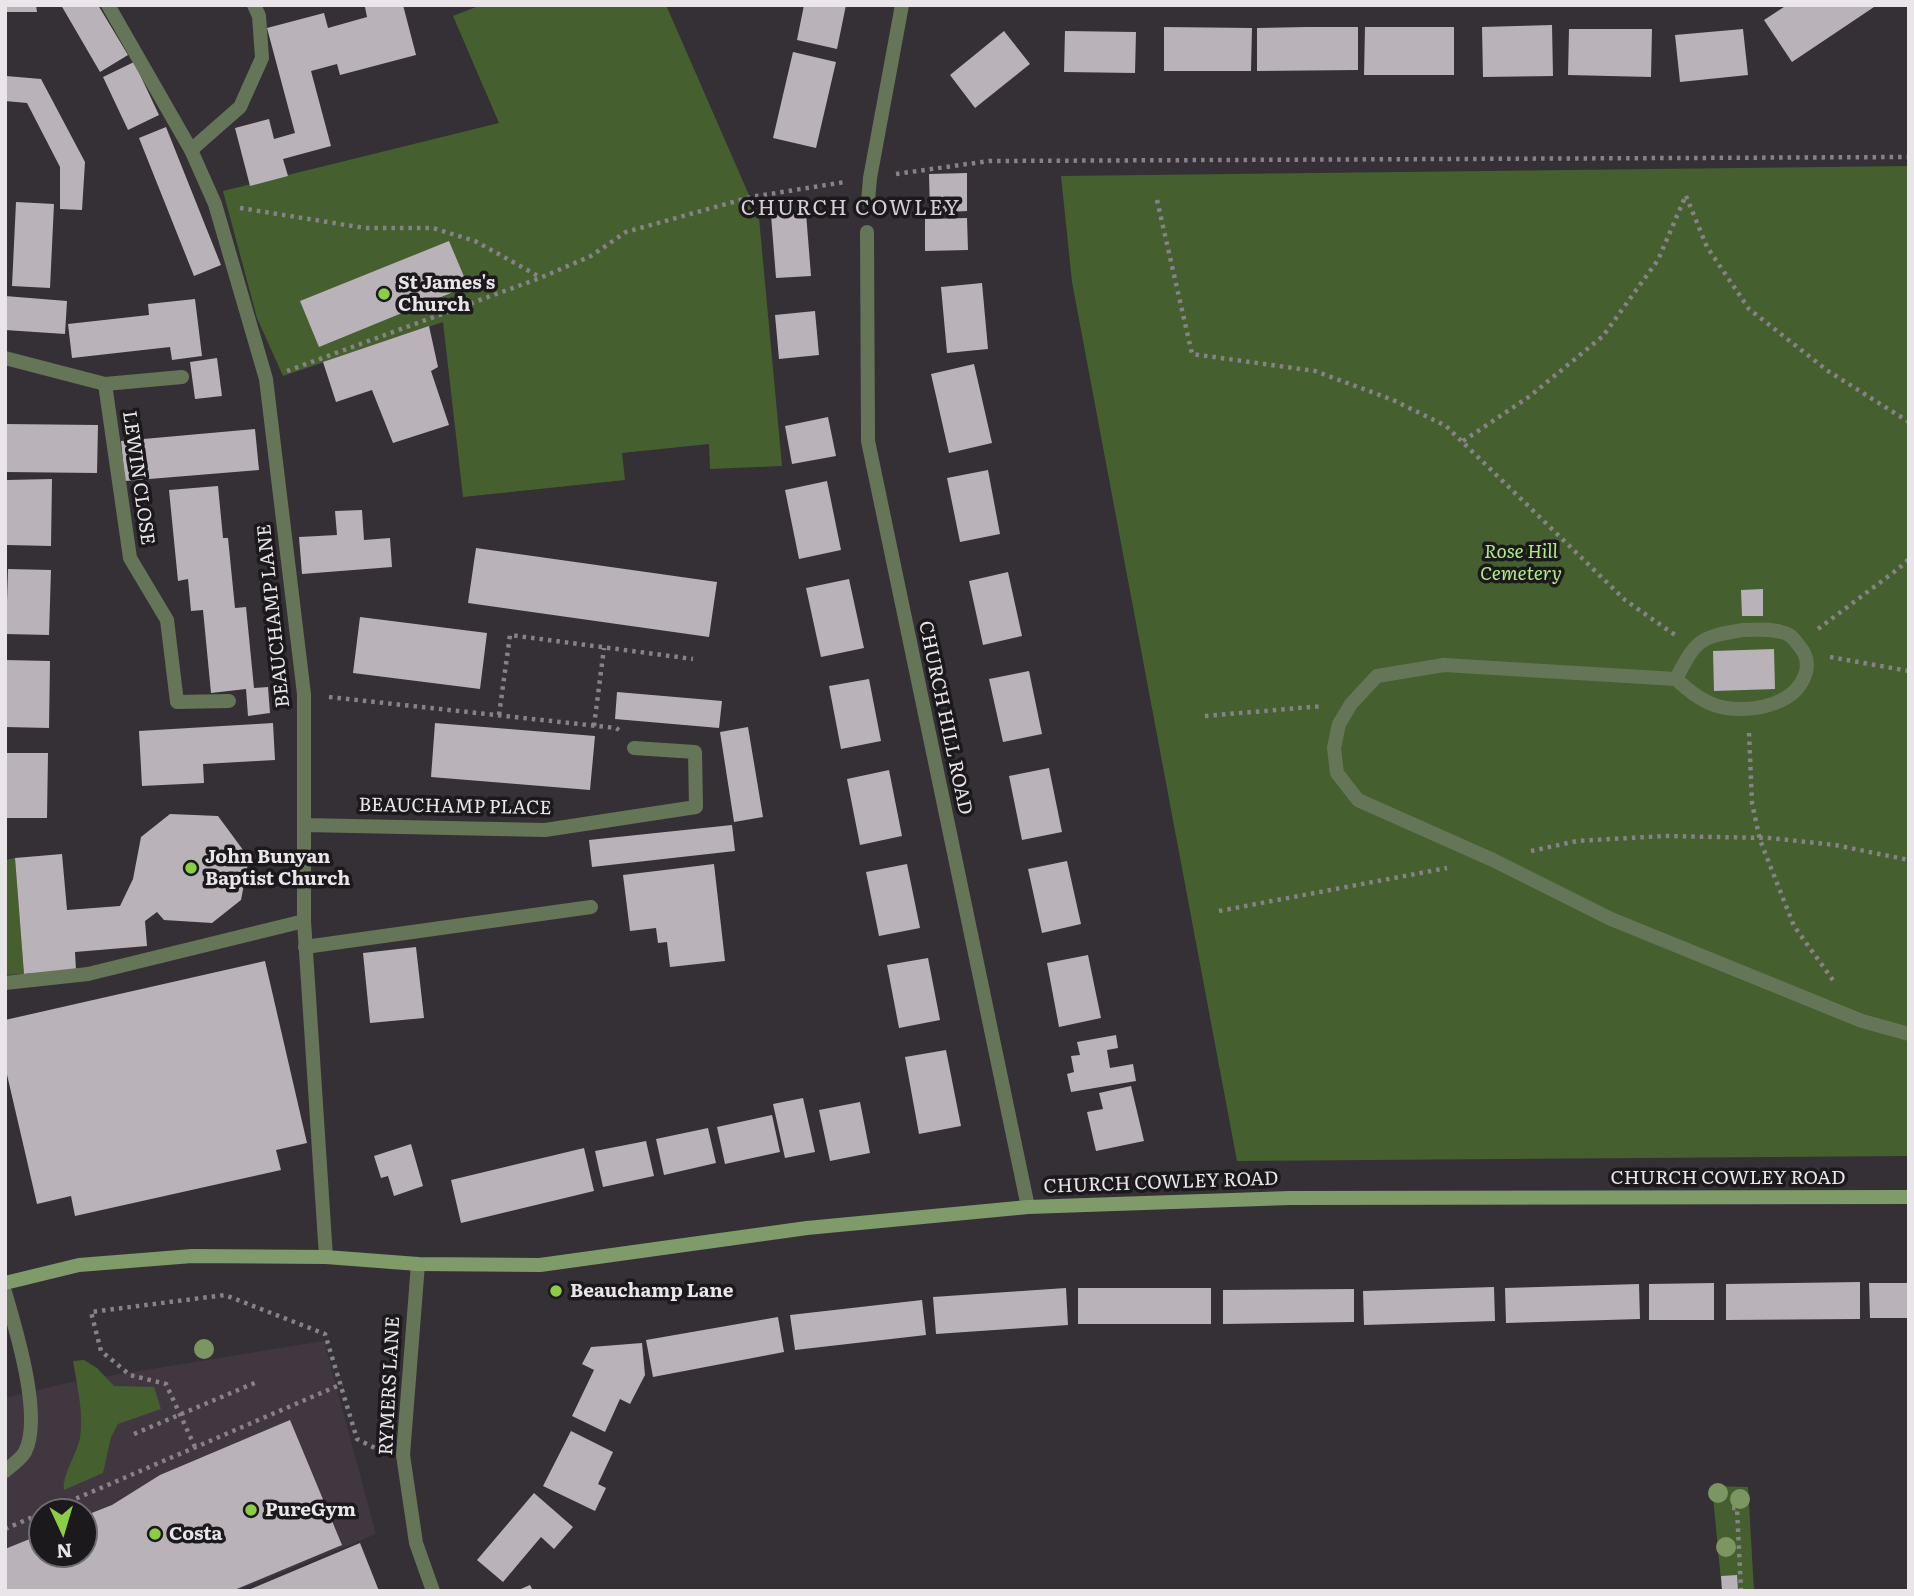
<!DOCTYPE html>
<style>
body{margin:0}
#map{position:relative;width:1914px;height:1596px;overflow:hidden;background:#353036;font-family:Literata,serif}
canvas{display:block}
.frame{position:absolute;inset:0;border:7px solid #e9e5e9;pointer-events:none}
.north{position:absolute;left:28px;top:1498px;width:70px;height:70px;box-sizing:border-box;background:#1b191b;border:2px solid #6d6b6d;border-radius:50%;rotate:176deg;font-size:19px;font-weight:700;line-height:28px;text-align:center;color:#e9e5e9}
.north::after{content:'';display:block;margin:auto;width:24px;height:32px;background:#8bce46;clip-path:polygon(50% 0,100% 100%,50% 72%,0 100%)}
</style>
<div id="map">
<canvas width="1914" height="1596"></canvas>
<div class="frame"></div>
<div class="north">N</div>
</div>
<script>
const ctx = document.querySelector('canvas').getContext('2d');
ctx.lineJoin = 'round';
function fillPath(path, color) { ctx.fillStyle = color; ctx.fill(path, 'evenodd'); }
function strokePath(path, color, width, dash) { ctx.strokeStyle = color; ctx.lineWidth = width; ctx.lineCap = dash ? 'butt' : 'round'; ctx.setLineDash(dash || []); ctx.stroke(path); }
function drawText(font, color, halo, rows, align = 'center') {
  ctx.font = font + ' Literata,serif'; ctx.lineWidth = 7; ctx.setLineDash([]); ctx.textBaseline = 'middle'; ctx.strokeStyle = halo; ctx.fillStyle = color; for (const [text, x, y, turn = 0] of rows) {
    ctx.save(); ctx.translate(x, y); ctx.rotate((+turn || 0) * Math.PI / 180); ctx.textAlign = isNaN(turn) ? turn : align; if (halo) ctx.strokeText(text, 0, 0); ctx.fillText(text, 0, 0); ctx.restore();
  }
}
fillPath(new Path2D(`
 M324 1341 376 1534 236 1591H5V1398L71 1382ZM42 1512H84V1554H42Z`), '#413741');
fillPath(new Path2D(`
 M481 5H666L759 218 782 466 710 469 709 444 622 453 625 480 463 497 443 322 283 376 257 318 223 191 499 123 453 16Z
 M1909 166V1156L1237 1161 1072 282 1061 176Z
 M15 858 24 974 5 975V860Z
 M84 1360 97 1368 114 1386 154 1387 161 1409 118 1424 111 1437 103 1473 64 1490C62 1475 76 1456 80 1438 84 1412 77 1387 73 1361Z
 M1712 1486 1748 1487 1754 1591H1722Z`), '#455f2e');
fillPath(new Path2D(`
 M5 5H36L37 12H5Z
 M61 5H98L128 55 100 72Z
 M371 5H403L416 55 340 75 337 64 311 71 331 146 283 159 288 176 250 186 235 128 269 119 274 139 295 133 267 28 324 13 328 28 367 17 365 7Z
 M804 5H846L837 49 797 40Z
 M1787 5H1877L1792 62 1764 20Z
 M1552 25 1553 76 1483 77 1482 27Z
 M1164 27 1252 28 1251 71H1164Z
 M1307 27H1358V70L1257 71V28Z
 M1365 27H1454V75H1364Z
 M1569 29H1652L1651 77 1568 75Z
 M1743 29 1748 75 1680 82 1675 35Z
 M1004 31 1030 64 975 108 950 75Z
 M1065 31 1136 32 1135 73 1064 72Z
 M793 52 836 62 816 148 773 138Z
 M134 62 159 115 128 130 103 77Z
 M6 76 41 79 85 162 82 210 60 209V167L27 103 5 101Z
 M166 127 221 265 194 276 139 138Z
 M967 173V211L930 213 929 174Z
 M16 202 54 204 50 288 12 286Z
 M806 213 811 276 776 278 771 215Z
 M967 218 968 250 925 251V219Z
 M449 241 468 286 319 347 300 301Z
 M982 283 988 349 947 353 941 287Z
 M5 296 67 301 65 334 5 330Z
 M195 299 202 356 172 360 170 347 72 358 68 324 149 315 148 304Z
 M815 311 819 355 779 359 775 315Z
 M429 326 438 367 431 371 449 425 393 443 372 390 336 402 323 362Z
 M217 358 222 396 195 399 190 362Z
 M974 364 992 443 949 453 931 374Z
 M828 417 836 456 792 464 785 426Z
 M5 424 98 425 97 473 5 472Z
 M255 429 259 470 125 481 121 441Z
 M988 470 1000 534 960 542 947 478Z
 M52 479 51 546 7 545V480Z
 M827 481 841 550 799 559 785 490Z
 M218 486 223 538H228L235 608 246 607 254 688 268 687 270 713 248 716 246 689 211 693 203 610 191 611 188 579 178 581 169 490Z
 M362 510 364 540 390 538 392 567 302 574 299 537 337 535 335 511Z
 M476 548 717 582 709 637 468 603Z
 M8 569 51 570 49 635 6 634Z
 M1008 572 1022 636 983 645 969 581Z
 M849 579 864 648 821 657 806 588Z
 M1763 589V616H1742L1741 590Z
 M360 617 487 633 480 689 353 673Z
 M1774 649 1775 689 1714 691 1713 651Z
 M5 660 50 661 49 728 5 727Z
 M1029 671 1042 734 1003 742 989 679Z
 M869 679 881 741 841 749 829 686Z
 M617 692 722 701 719 728 615 719Z
 M273 723 275 760 203 764 204 783 142 786 139 731Z
 M435 723 595 736 590 790 431 777Z
 M748 727 763 817 734 822 720 732Z
 M5 753H48L47 818H5Z
 M1049 768 1062 832 1022 840 1009 776Z
 M889 770 902 836 860 845 847 779Z
 M170 814 218 816 249 858 241 900 212 923 164 920 157 912 145 921 147 946 75 952 76 970 24 974 15 858 62 854 67 910 120 906 133 879 141 837Z
 M732 825 735 851 592 867 589 840Z
 M1067 861 1081 924 1042 933 1028 869Z
 M714 864 725 961 670 967 667 942 658 943 656 928 630 931 623 875Z
 M907 864 920 928 879 936 866 872Z
 M416 947 424 1018 370 1023 363 953Z
 M1088 955 1101 1018 1059 1027 1047 963Z
 M928 958 940 1020 899 1028 887 965Z
 M265 961 307 1143 276 1150 281 1170 75 1216 71 1196 37 1204 5 1066V1020Z
 M1116 1035 1118 1048 1107 1050 1110 1068 1133 1064 1136 1081 1071 1092 1067 1074 1074 1072 1071 1056 1080 1055 1077 1042Z
 M946 1050 961 1126 919 1134 905 1057Z
 M1131 1086 1144 1141 1096 1151 1087 1112 1103 1109 1099 1093Z
 M803 1098 815 1152 785 1158 773 1104Z
 M860 1102 870 1153 830 1161 819 1110Z
 M772 1115 780 1152 725 1164 717 1127Z
 M708 1128 716 1163 664 1175 656 1139Z
 M646 1141 654 1176 603 1187 595 1151Z
 M411 1144 423 1186 394 1196 388 1176 381 1178 374 1156Z
 M584 1148 594 1191 461 1223 451 1180Z
 M1860 1282V1319L1726 1320V1284Z
 M1714 1283V1320H1649V1284Z
 M1869 1283H1909V1318H1870Z
 M1639 1284 1640 1319 1506 1323 1505 1288Z
 M1494 1287 1495 1321 1364 1325 1363 1291Z
 M1066 1288 1068 1325 936 1334 933 1297Z
 M1078 1288H1211V1324H1078Z
 M1354 1289V1322L1223 1324V1290Z
 M922 1300 926 1335 795 1350 790 1315Z
 M778 1317 784 1352 653 1377 646 1340Z
 M642 1343 645 1375 630 1404 620 1399 605 1432 572 1416 594 1370 582 1364 591 1347Z
 M290 1420 342 1545 232 1591H5V1549L42 1534V1554H84V1516L112 1505 160 1475Z
 M571 1431 613 1452 598 1484 606 1488 595 1511 543 1486Z
 M534 1493 573 1527 554 1549 541 1537 503 1582 477 1560Z
 M360 1543 379 1591H246Z
 M1737 1575 1738 1590H1722L1721 1576Z
 M530 1585 533 1591H516Z`), '#b9b2b9');
strokePath(new Path2D(`
 M896 174 989 161 1909 157
 M1686 196 1707 247 1749 309 1828 371 1909 422
 M1157 200 1192 354 1315 371 1393 400 1446 426 1625 600 1675 635
 M240 208 365 228H433L475 241 540 277
 M287 371 540 278 591 256 626 232 751 197 845 182
 M1463 441 1530 396 1603 336 1658 260 1686 195
 M1818 629 1898 569 1909 559
 M1830 657 1909 671
 M329 697 616 728 619 730
 M499 715 510 635 693 659
 M1205 716 1323 706
 M594 726 604 648
 M1749 733 1752 803 1760 840 1794 926 1835 983
 M1531 851 1577 841 1664 836 1770 838 1835 845 1909 860
 M1219 911 1447 868
 M134 1434 257 1382
 M195 1447 166 1384 130 1375 101 1351 91 1312 225 1295 325 1334 357 1439 379 1450
 M1732 1508H1737L1741 1591
 M45 1512 342 1384
 M5 1529 42 1513`), '#878287', 4.5, [3.5, 5]);
strokePath(new Path2D(`
 M191 150 240 107 262 58 259 16 254 5
 M105 384 182 377
 M1743 630C1757 630 1771 628 1785 633 1792 635 1796 642 1800 647 1806 654 1808 663 1806 672 1797 704 1756 712 1726 708 1706 705 1690 692 1676 679 1696 640 1699 637 1743 630Z
 M1676 679 1444 665 1377 676 1351 704 1339 724 1334 748 1337 773 1358 800 1493 860 1611 919 1862 1021 1909 1034
 M305 947 591 907
 M5 983 88 974 304 921`), '#647657', 14);
strokePath(new Path2D(`
 M108 5 191 150 215 204 266 379 304 694V921L326 1257
 M868 201 870 178 902 5
 M867 232 868 441 1028 1207
 M5 358 105 384 130 558 167 620 177 702 229 701
 M305 825 545 830 696 807 695 752 634 748
 M418 1264 403 1455 416 1543 433 1591
 M5 1292C16 1330 43 1417 25 1452 21 1459 11 1466 5 1471`), '#647657', 14);
strokePath(new Path2D(`
 M5 1283 79 1265 192 1256 326 1257 418 1264 540 1265 807 1228 1028 1207 1290 1198 1909 1197`), '#809b6a', 14);
ctx.fillStyle = '#7b9661';
for (const [x, y] of [
 [204,1349],
 [1718,1493],
 [1740,1499],
 [1726,1547]
]) { ctx.beginPath(); ctx.arc(x, y, 10, 0, 2 * Math.PI); ctx.fill(); }
for (const [x, y, r, color] of [
 [384,294,7,"#8bce46"],
 [191,868,7,"#8bce46"],
 [556,1291,7,"#8bce46"],
 [251,1510,7,"#8bce46"],
 [155,1534,7,"#8bce46"]
]) { const dot = new Path2D(); dot.arc(x, y, r, 0, 2 * Math.PI); ctx.fillStyle = color; ctx.fill(dot); strokePath(dot, '#1b191b', 2.5); }
drawText('bold 19px', '#e9e5e9', '#1b191b', [
 ["St James's",398,283],
 ["Church",398,305],
 ["John Bunyan",205,857],
 ["Baptist Church",205,879],
 ["Beauchamp Lane",570,1291],
 ["PureGym",265,1510],
 ["Costa",169,1534]
], 'left');
drawText('19px', '#e9e5e9', '#1b191b', [
 ["LEWIN CLOSE",138,478,82],
 ["BEAUCHAMP LANE",274,616,-96],
 ["CHURCH HILL ROAD",945,718,78],
 ["BEAUCHAMP PLACE",455,807,1],
 ["CHURCH COWLEY ROAD",1728,1178],
 ["CHURCH COWLEY ROAD",1161,1183,-2],
 ["RYMERS LANE",390,1386,-87]
]);
drawText('italic 19px', '#b4ea85', '#1b191b', [
 ["Rose Hill",1521,552],
 ["Cemetery",1521,574]
]);
ctx.letterSpacing = '2px';
drawText('21px', '#d6ced6', '#1b191b', [
 ["CHURCH COWLEY",851,209]
]);
ctx.letterSpacing = '0px';
</script>
